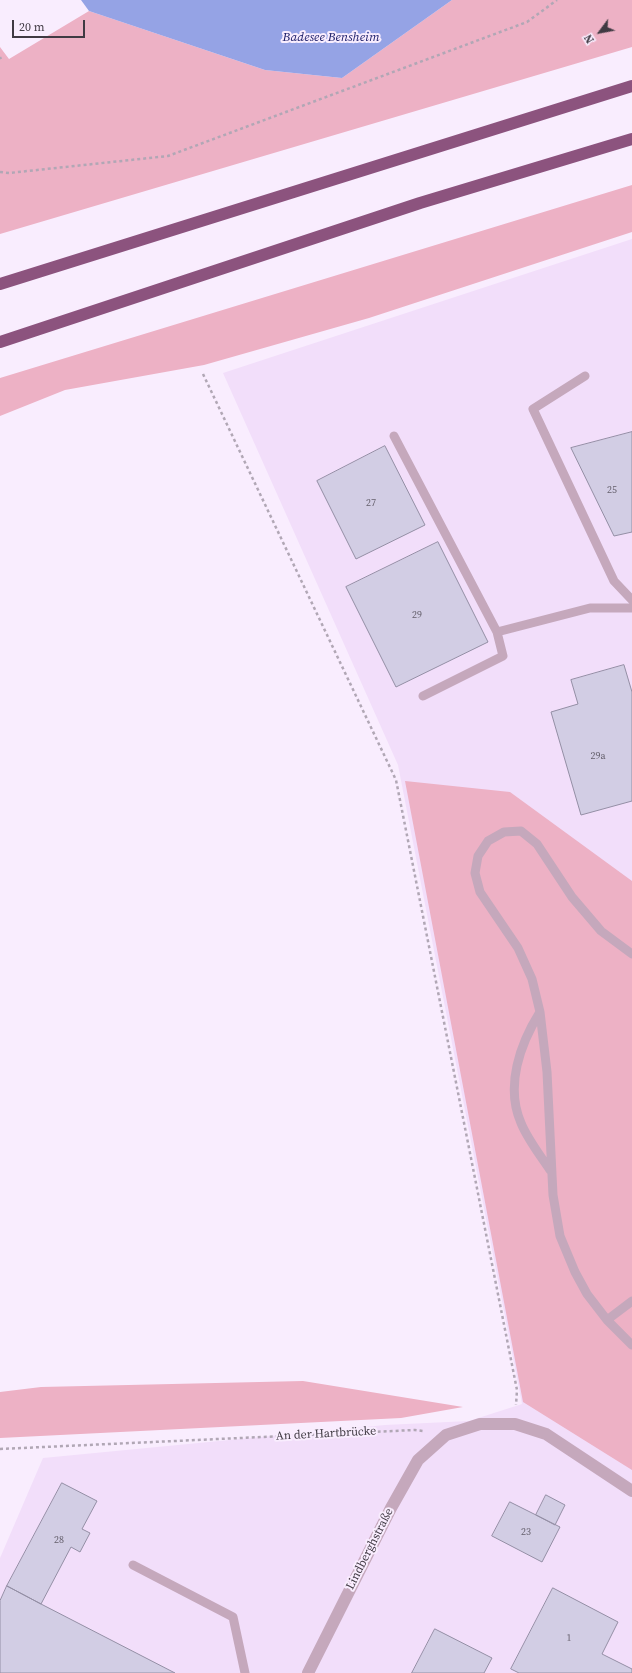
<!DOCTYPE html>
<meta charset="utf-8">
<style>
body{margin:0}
#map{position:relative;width:632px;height:1673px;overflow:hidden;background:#f9edfe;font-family:"Source Serif 4",serif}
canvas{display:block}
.north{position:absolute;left:580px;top:12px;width:40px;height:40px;-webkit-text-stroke:3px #f9edfe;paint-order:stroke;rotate:238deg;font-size:11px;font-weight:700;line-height:16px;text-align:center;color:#403a43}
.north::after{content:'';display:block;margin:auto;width:14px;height:18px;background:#403a43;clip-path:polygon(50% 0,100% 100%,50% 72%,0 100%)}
.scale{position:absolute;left:12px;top:20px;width:73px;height:18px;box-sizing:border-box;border:2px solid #403a43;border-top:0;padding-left:5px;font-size:12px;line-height:14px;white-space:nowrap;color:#403a43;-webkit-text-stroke:3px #f9edfe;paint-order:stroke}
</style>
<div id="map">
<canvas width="632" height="1673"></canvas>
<div class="north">N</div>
<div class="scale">20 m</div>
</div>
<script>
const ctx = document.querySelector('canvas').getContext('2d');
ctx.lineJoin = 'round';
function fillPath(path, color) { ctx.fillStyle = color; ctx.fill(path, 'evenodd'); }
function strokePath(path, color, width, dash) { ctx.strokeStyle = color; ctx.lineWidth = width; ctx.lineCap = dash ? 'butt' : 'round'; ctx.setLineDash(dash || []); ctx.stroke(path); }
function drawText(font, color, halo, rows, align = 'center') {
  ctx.font = font + ' "Source Serif 4",serif'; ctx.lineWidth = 4; ctx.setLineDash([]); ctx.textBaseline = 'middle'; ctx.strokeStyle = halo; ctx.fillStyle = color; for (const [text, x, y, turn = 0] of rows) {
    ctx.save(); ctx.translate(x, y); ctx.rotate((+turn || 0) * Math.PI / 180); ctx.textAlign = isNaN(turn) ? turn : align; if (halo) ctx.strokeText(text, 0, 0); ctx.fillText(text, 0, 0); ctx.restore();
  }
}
fillPath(new Path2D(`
 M632 239V1673H0V1558L43 1458 385 1425 469 1421 522 1404 398 765 223 373Z`), '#f2defa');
fillPath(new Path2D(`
 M452 0H632V47L0 234V47L9 59 89 11 265 70 342 78Z
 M632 185V232L369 318 204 365 65 390 0 416V378Z
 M405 781 510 792 632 881V1470L523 1402Z
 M303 1381 463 1407 401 1418 0 1438V1392L41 1387Z`), '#edb1c5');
fillPath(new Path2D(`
 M81 0H452L342 78 265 70 89 11Z`), '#95a3e5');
const building = new Path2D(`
 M632 432V532L614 536 571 448Z
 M385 446 425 525 356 559 317 481Z
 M438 542 488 642 396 687 346 587Z
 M624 665 632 692V801L581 815 551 712 578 704 571 680Z
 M62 1483 97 1501 82 1529 90 1533 80 1552 71 1547 41 1604 7 1586Z
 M546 1495 565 1505 555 1525 536 1515Z
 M510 1502 560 1527 542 1562 492 1536Z
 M7 1586 41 1604 175 1673H0V1601Z
 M553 1588 618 1622 602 1654 632 1669V1673H519L511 1669Z
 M435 1629 492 1658 484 1673H412Z`);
fillPath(building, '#d2cde4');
strokePath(building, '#948fa5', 1);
strokePath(new Path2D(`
 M0 57 1 59
 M0 172 9 173 168 156 527 22 557 0
 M203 374 396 780 517 1390 516 1405
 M0 1449 415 1430 423 1431`), '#b1a7b5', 2.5, [3, 3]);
strokePath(new Path2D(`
 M585 376 533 409 614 581 632 600
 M394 436 497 632 503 656 423 696
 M497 632 590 608H632
 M632 954 601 931 572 897 537 844 521 831 504 832 488 841 478 856 475 873 480 892 518 948 532 979 540 1012 547 1072 553 1195 560 1236 575 1272 587 1294 607 1320 632 1345
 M540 1012C520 1044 505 1086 521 1123 528 1140 540 1155 550 1170
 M607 1320 632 1301
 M133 1565 233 1617 245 1673`), '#c5a8bc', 9);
strokePath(new Path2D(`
 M308 1673 391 1508 418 1460 446 1435 480 1424H515L546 1434 632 1491`), '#c5a8bc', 12);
strokePath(new Path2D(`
 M0 284 632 86
 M0 342 420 203 632 139`), '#8c537e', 12);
drawText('10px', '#645f6b', null, [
 ["25",612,490],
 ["27",371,503],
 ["29",417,615],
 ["29a",598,756],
 ["23",526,1532],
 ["28",59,1540],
 ["1",569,1638]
]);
drawText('12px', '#403a43', '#f9edfe', [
 ["An der Hartbrücke",326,1434,-3],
 ["Lindberghstraße",370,1549,-63]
]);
drawText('italic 13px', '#1e206a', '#f9edfe', [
 ["Badesee Bensheim",331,38]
]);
</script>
